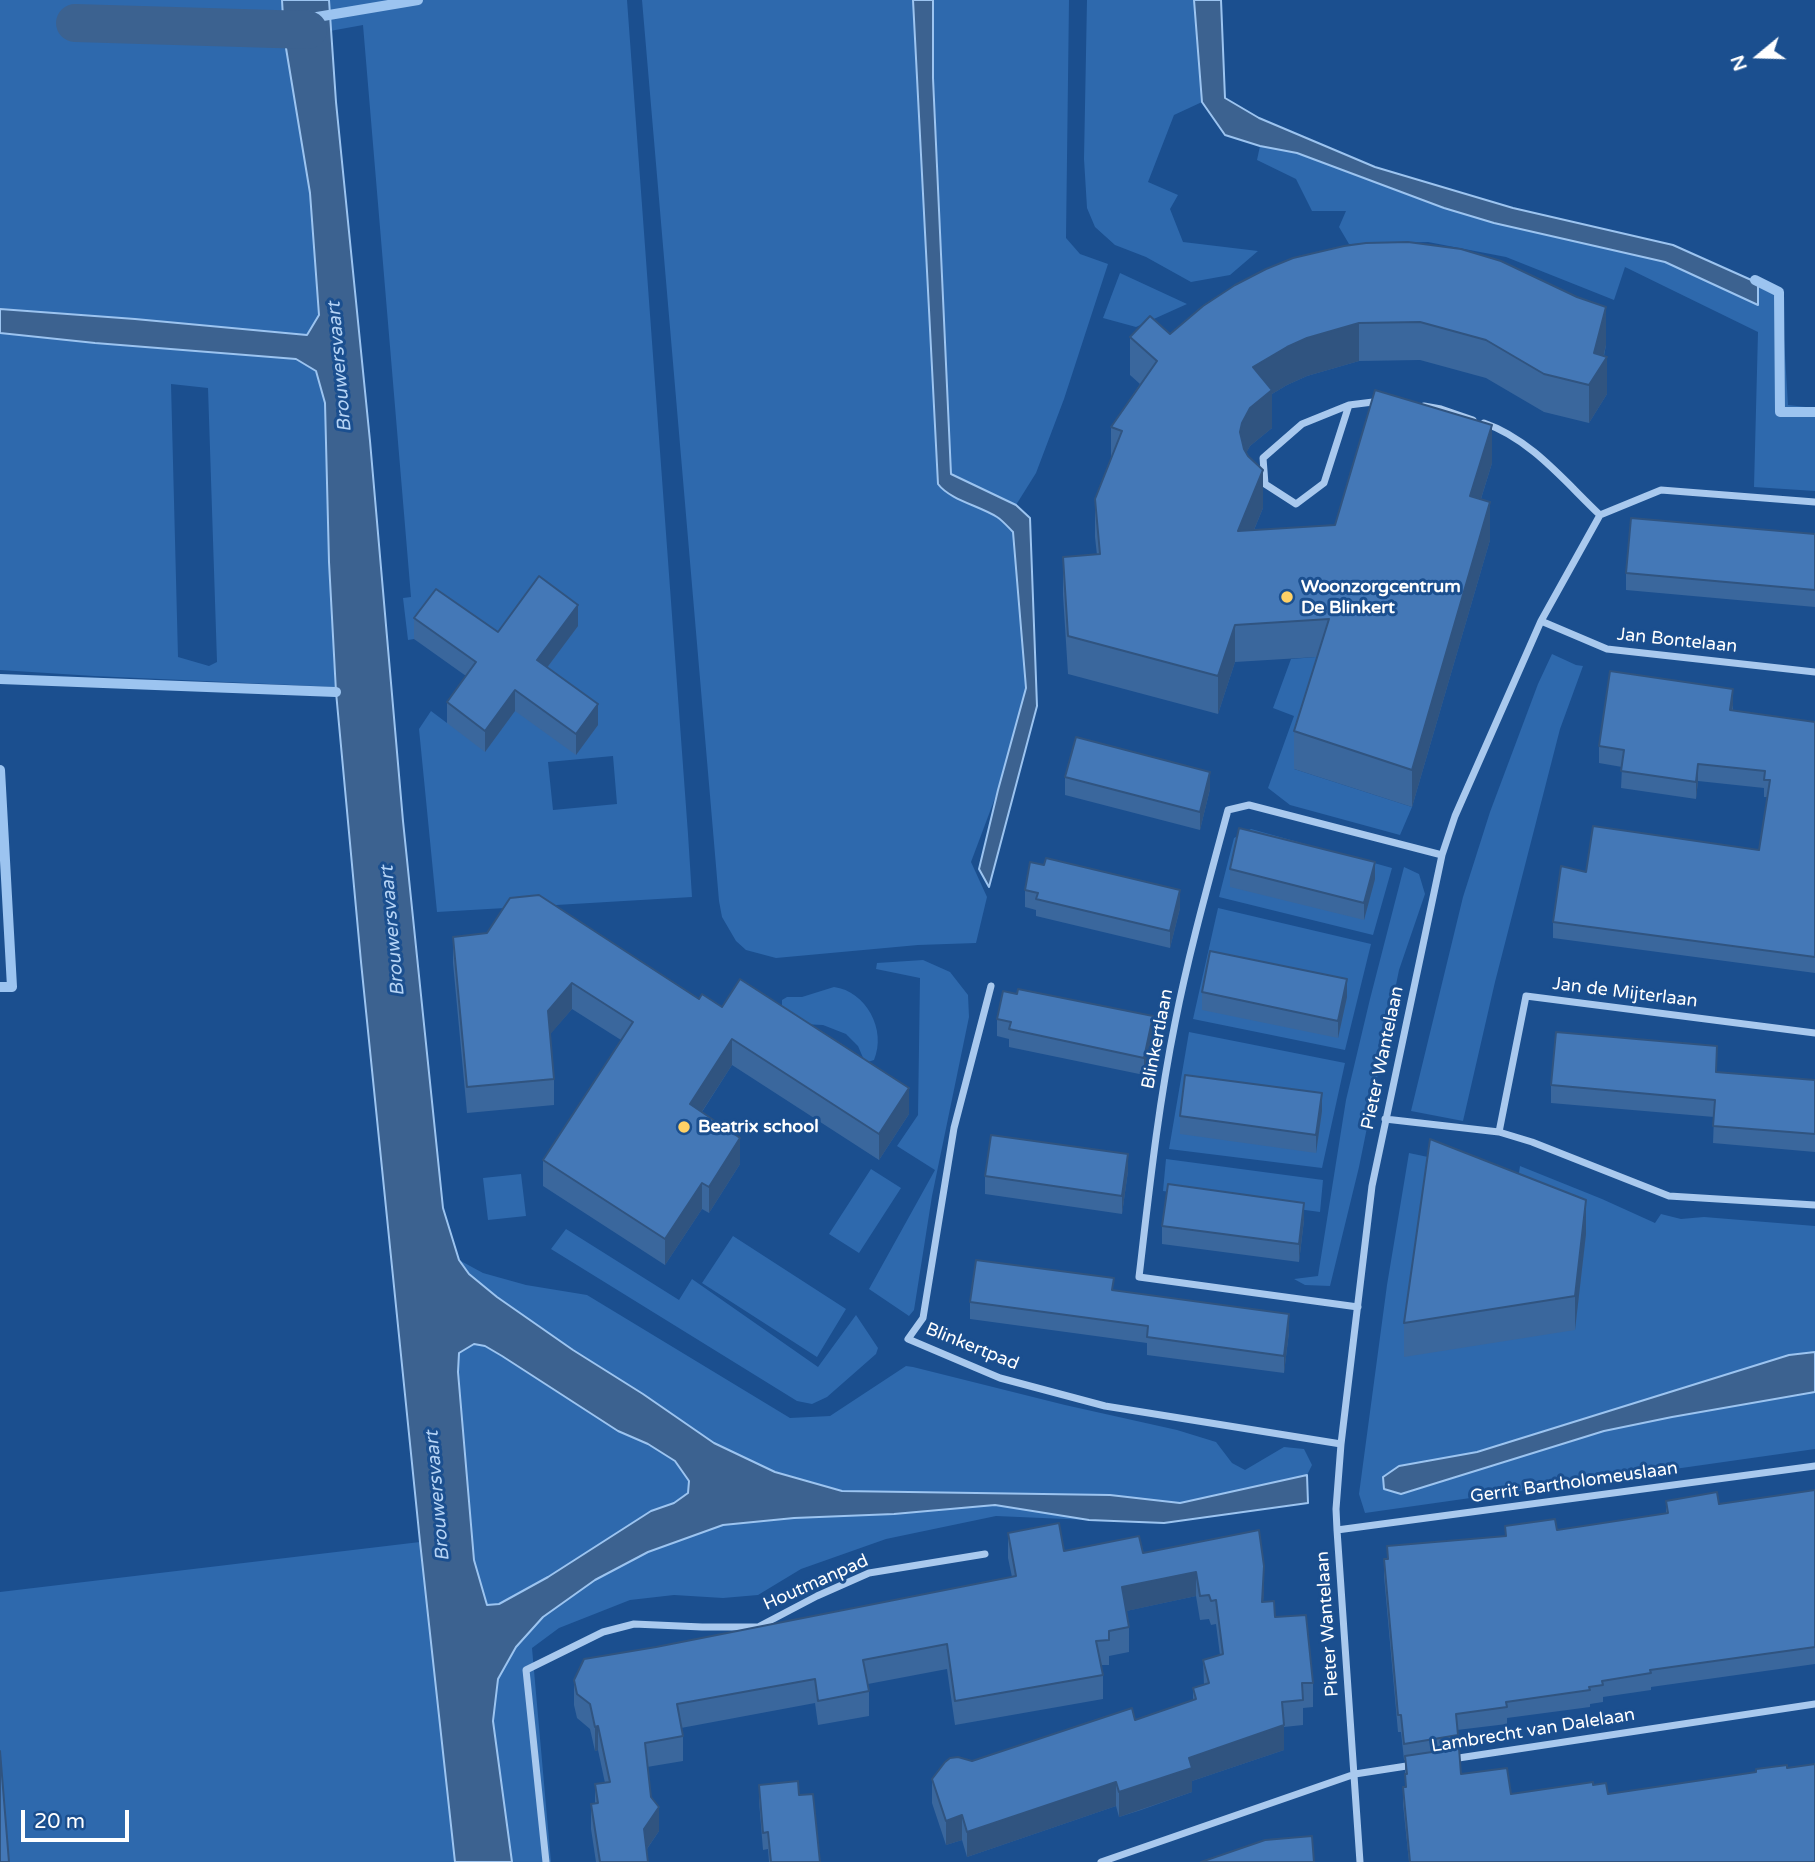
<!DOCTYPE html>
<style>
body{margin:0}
#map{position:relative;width:1815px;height:1862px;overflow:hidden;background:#1b4f8f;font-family:"Varela Round",sans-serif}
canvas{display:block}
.north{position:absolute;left:1724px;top:21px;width:70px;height:70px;-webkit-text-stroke:5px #1b4f8f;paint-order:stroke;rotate:251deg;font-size:19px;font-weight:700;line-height:28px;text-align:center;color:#fff}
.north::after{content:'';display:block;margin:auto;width:24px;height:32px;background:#fff;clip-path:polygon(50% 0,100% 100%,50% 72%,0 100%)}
.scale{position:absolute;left:21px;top:1810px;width:108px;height:32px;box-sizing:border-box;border:4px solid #fff;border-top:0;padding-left:9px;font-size:21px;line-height:24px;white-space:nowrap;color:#fff;-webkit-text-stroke:5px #1b4f8f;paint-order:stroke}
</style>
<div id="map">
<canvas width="1815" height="1862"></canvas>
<div class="north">N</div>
<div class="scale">20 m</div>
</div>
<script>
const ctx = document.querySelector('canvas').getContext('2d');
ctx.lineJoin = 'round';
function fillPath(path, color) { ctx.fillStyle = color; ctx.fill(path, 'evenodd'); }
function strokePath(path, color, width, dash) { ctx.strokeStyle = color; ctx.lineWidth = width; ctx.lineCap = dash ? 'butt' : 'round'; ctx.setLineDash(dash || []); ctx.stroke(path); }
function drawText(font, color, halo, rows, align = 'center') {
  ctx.font = font + ' "Varela Round",sans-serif'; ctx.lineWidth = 6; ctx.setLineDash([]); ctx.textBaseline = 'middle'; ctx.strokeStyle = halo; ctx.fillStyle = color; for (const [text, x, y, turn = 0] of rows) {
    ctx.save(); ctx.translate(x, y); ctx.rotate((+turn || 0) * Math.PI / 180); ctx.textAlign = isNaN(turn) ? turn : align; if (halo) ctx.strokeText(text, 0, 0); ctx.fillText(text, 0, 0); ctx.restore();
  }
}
fillPath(new Path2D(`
 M0 0H282L284 36 310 193 319 315 307 335 135 319 0 309Z
 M329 0H627L688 834 692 897 437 912 419 729 431 711 447 723 494 658 414 639 408 640 403 598 411 597 363 25 330 31ZM613 756 617 804 553 810 548 762Z
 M642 0H913L938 483 998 518 1013 532 1026 688 998 790 971 862 987 897 976 943 918 945 776 958 746 950 736 941 722 917 719 901Z
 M928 0H1069L1066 238 1080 254 1108 264 1064 399 1036 473 1016 505 951 474 933 64Z
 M1087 0H1195L1202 102 1174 115 1148 182 1178 195 1170 209 1183 242 1258 251 1230 275 1191 282 1146 257 1115 245 1095 227 1087 208 1084 159Z
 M1260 146 1297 153 1362 177 1552 236 1665 262 1757 304 1758 283 1781 289 1788 405 1815 408V491L1754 487 1758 332 1625 267 1614 300 1506 257 1428 242 1349 244 1339 227 1346 211H1312L1296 179 1257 160Z
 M1120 273 1187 304 1136 327 1103 318Z
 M0 333 95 343 296 359 316 371 325 403 329 562 335 687 94 676 0 670ZM171 384 208 388 217 662 209 666 178 657Z
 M1552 654 1576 665 1583 666 1560 729 1495 982 1463 1121 1411 1111 1463 897 1490 812 1538 684Z
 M1329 656 1294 769 1412 807 1400 835 1290 805 1268 788 1294 716 1273 708 1291 659Z
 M1251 829 1392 868 1373 935 1219 897 1234 838Z
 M1404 867 1419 874 1425 894 1399 970 1359 1167 1330 1286 1305 1285 1294 1279 1318 1276 1346 1100 1370 999Z
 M1218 908 1371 944 1345 1050 1193 1019Z
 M923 960 950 972 968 995 969 1017 932 1196 914 1310 909 1316 869 1289 935 1170 897 1146 918 1115 920 978 876 969 877 963Z
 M834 987C866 991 887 1030 874 1060L868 1062 864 1060 858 1046 846 1034 823 1025 802 1024 782 1006V1000L787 997H802Z
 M1189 1032 1345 1063 1322 1168 1169 1149Z
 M1409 1153 1447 1161 1512 1219 1520 1166 1602 1199 1655 1223 1661 1214 1681 1219 1704 1217 1815 1226V1352L1789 1355 1477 1452 1400 1466 1401 1494 1604 1431 1672 1417 1815 1392V1449L1365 1513 1359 1494 1387 1285Z
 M1166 1159 1323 1180 1320 1212 1163 1191Z
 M871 1169 901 1188 859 1253 829 1234Z
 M521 1174 526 1216 488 1220 483 1178Z
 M566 1229 679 1300 692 1279 818 1367 856 1315 878 1348 876 1354 827 1397 812 1404 797 1401 551 1249Z
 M733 1236 846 1309 817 1357 702 1283Z
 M459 1260 483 1273 526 1285 587 1295 790 1418 830 1416 906 1366 913 1367 1065 1405 1177 1430 1216 1442 1232 1463 1245 1470 1284 1447 1304 1449 1312 1465 1307 1475 1180 1503 1110 1495 842 1491 775 1472 714 1443 643 1394 573 1350 497 1297 469 1274Z
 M474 1343 485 1346 618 1431 648 1444 675 1461 689 1480 688 1493 674 1503 651 1511 548 1577 499 1604 486 1605 474 1560 458 1372 459 1353Z
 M995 1505 1089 1520 996 1516 886 1539 801 1569 758 1595 723 1598 674 1595 630 1600 559 1628 532 1648 551 1862H512L493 1721 498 1679 516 1647 543 1617 595 1580 648 1552 723 1525 794 1518 894 1514Z
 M420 1542 455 1862H5L0 1789V1592Z`), '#2e69ad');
const water = new Path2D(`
 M282 0H329L336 102 370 441 403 821 443 1208 459 1260 469 1274 497 1297 573 1350 643 1394 714 1443 775 1472 842 1491 1110 1495 1180 1503 1307 1475 1308 1503 1164 1523 1089 1520 995 1505 894 1514 794 1518 723 1525 648 1552 595 1580 543 1617 516 1647 498 1679 493 1721 512 1862H455L420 1542 361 962 336 692 329 562 325 403 316 371 296 359 95 343 0 333V309L135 319 307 335 319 315 310 193 284 36ZM474 1344 485 1346 502 1356 618 1431 648 1444 675 1461 689 1481 688 1493 674 1503 651 1511 548 1577 499 1604 487 1605 474 1560 458 1372 459 1353Z
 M913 0H933V78L951 474 1016 505 1030 518 1037 706 989 887 979 869 998 790 1026 688 1013 532C1008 527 1003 521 997 517 980 506 950 500 938 484Z
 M1194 0H1221L1225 98 1259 118 1375 167 1513 208 1673 245 1758 283V305L1665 262 1494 223 1444 208 1297 153 1260 146 1225 135 1202 102Z
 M1815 1352V1392L1672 1417 1604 1431 1401 1494 1384 1489 1383 1477 1399 1466 1477 1452 1789 1355Z`);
fillPath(water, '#3c6290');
strokePath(water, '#9cc4f0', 2);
strokePath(new Path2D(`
 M317 17 418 0
 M1755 280 1779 292 1780 412H1815
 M0 679 336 692
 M0 770 12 987H0`), '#9cc4f0', 10);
strokePath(new Path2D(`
 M75 23 308 30`), '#3c6290', 38);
strokePath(new Path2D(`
 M1349 405 1324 483 1296 504 1265 484 1263 458 1302 424 1349 405 1381 401
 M1424 406 1441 409 1473 420
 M1484 423C1531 439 1565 482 1600 515
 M1541 621 1607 649 1815 672
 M991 986 954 1128 923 1318 908 1339 1000 1378 1105 1406 1341 1444
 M1385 1119 1499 1132 1532 1142 1669 1196 1815 1205
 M1499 1132 1526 996 1815 1033
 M1358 1307 1139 1277C1149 1192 1158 1107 1175 1023 1189 952 1209 881 1228 810L1249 805 1442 855
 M1337 1530 1815 1466
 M1452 1759 1815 1704
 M546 1862 526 1670 603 1632 634 1624 702 1627H758L817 1596 869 1573 985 1554
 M1101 1862 1355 1774 1413 1765
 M1360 1862 1337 1530 1336 1509 1341 1444 1372 1186 1442 855 1455 816 1541 621 1600 515 1661 490 1815 502`), '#a9c9ee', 7);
fillPath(new Path2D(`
 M1235 285 1606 345 1604 356 1607 394 1589 423 1544 412 1486 378 1420 360 1359 361 1307 376 1287 385 1272 394V428L1250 446 1246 453 1263 508 1254 530 1335 525 1492 463 1481 499 1490 540 1412 807 1294 769V731L1317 657 1235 662 1218 714 1068 674 1063 595V557L1097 555 1095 537V499L1111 460V427L1140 384 1130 375V337L1170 334Z
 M1815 534V607L1626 590V573Z
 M414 618 498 632 578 626 547 668 598 725 576 755 515 711 485 752 447 723V702L466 676 414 639Z
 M1733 705V710L1815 722V973L1553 938V922L1586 872 1759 850 1767 797H1764V788L1698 781 1696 799 1621 788 1622 767 1599 763V746Z
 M1065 777 1210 789 1200 830 1065 795Z
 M1230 869 1375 879 1364 920 1230 887Z
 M1025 890 1180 908 1170 948 1036 916V910L1025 907Z
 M453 937 699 999 722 1007 909 1114 879 1160 732 1065 702 1112 740 1164 709 1213 702 1209 665 1265 543 1186V1160L621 1040 572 1009 550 1034 554 1079V1105L467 1113 453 963Z
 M1202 992 1347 997 1338 1038 1202 1010Z
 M997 1019 1153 1034 1144 1075 1009 1047V1039L997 1036Z
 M1717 1072 1815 1080V1152L1713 1143 1714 1117 1551 1103V1085Z
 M1322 1111 1316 1153 1180 1134V1116Z
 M1128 1171 1122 1214 985 1194V1176Z
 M1304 1220 1299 1262 1162 1244V1226Z
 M1586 1234 1575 1330 1404 1357V1323Z
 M1114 1290 1289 1332 1284 1373 1147 1355V1343L970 1319V1302Z
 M1815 1490V1664L1651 1687V1690L1603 1697V1702L1590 1704V1707L1507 1718V1724L1457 1730 1458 1748 1461 1774 1511 1794 1593 1785 1608 1794 1815 1862H1409L1403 1804V1787H1405V1760H1404L1401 1732H1398L1384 1576V1559H1387V1546L1505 1536V1526L1557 1530 1666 1513V1501L1719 1504Z
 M1008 1533 1064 1551 1143 1553 1264 1590 1263 1602 1275 1617 1313 1683V1707L1303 1708V1725L1284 1727V1750L1192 1781V1792L1141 1810 1119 1817 1116 1806 967 1857 962 1840 946 1845 932 1803V1779L972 1761 1135 1720 1193 1701V1688L1204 1685 1203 1660 1220 1655 1216 1624 1211 1625 1209 1619 1200 1620 1196 1596 1126 1611 1129 1627V1652L1109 1656V1665H1101L1103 1675V1699L955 1725 947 1669 868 1684 869 1691V1716L818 1725 815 1703 681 1728 683 1736V1761L647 1767 651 1797 659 1831 647 1849 648 1862H596L591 1829V1804L595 1803V1784L605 1783 598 1750 595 1751 590 1729 577 1718 574 1705V1680L656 1647 1012 1577 1008 1558Z
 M759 1785 799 1795 820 1862H769L768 1849 763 1850 759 1801Z`), '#3a679d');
fillPath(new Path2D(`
 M1606 307V345L1601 366 1607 357V394L1589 423V385L1594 353Z
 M1359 323V361L1307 376 1287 385 1272 394V428L1250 446 1242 461 1240 432 1253 367 1287 347 1307 338Z
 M1492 425V463L1470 534V496Z
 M1263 470V508L1238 568V531Z
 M1490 502V540L1412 807V770Z
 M578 605V626L537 681V660Z
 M1235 625V662L1218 714V676Z
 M1733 689V705L1730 727V710Z
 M515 690V711L485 752V731Z
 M598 704V725L576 755V734Z
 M1698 764V781L1696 799V782Z
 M1210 772V789L1200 830V812Z
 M1375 862V879L1364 920V903Z
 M1180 890V908L1170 948V931Z
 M1347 979V997L1338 1038V1021Z
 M572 983V1009L548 1037V1011Z
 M1153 1016V1034L1144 1075V1058Z
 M732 1039V1065L690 1130V1104Z
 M909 1088V1114L879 1160V1134Z
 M1322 1093V1111L1316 1153V1135Z
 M740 1138V1164L709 1213V1187Z
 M1128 1154V1171L1122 1214V1196Z
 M702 1183V1209L665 1265V1239Z
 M1586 1200V1234L1575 1330V1296Z
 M1304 1203V1220L1299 1262V1244Z
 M1289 1314V1332L1284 1373V1356Z
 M1264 1566V1590L1262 1627V1602Z
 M1196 1572V1596L1122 1612V1587Z
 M1284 1725V1750L1192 1781V1792L1119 1817V1792L1189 1758Z
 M598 1726V1750L595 1751V1727Z
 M1116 1782V1806L967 1857V1832Z
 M659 1807V1831L644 1853V1829Z
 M962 1815V1840L946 1845V1821Z`), '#305480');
const building = new Path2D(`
 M1408 242 1461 249 1501 261 1577 297 1606 307 1594 353 1607 357 1589 385 1544 374 1486 340 1420 322 1359 323 1307 338 1287 347 1253 367 1272 390 1250 408 1242 423 1240 432 1244 449 1248 456 1263 470 1238 531 1335 525 1375 390 1492 425 1470 496 1490 502 1412 770 1294 731 1329 619 1235 625 1218 676 1068 636 1063 557 1100 554 1095 499 1122 431 1111 427 1157 361 1130 337 1150 316 1170 334 1203 306 1235 285 1266 269 1293 258 1344 246 1366 243Z
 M1631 518 1815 534V590L1626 573Z
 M539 576 578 605 537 660 598 704 576 734 515 690 485 731 447 702 476 662 414 618 436 589 498 632Z
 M1610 671 1733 689 1730 710 1815 722V957L1553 922 1561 866 1586 872 1593 826 1759 850 1770 780H1764L1765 771 1698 764 1696 782 1621 771 1624 750 1599 746Z
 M1076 737 1210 772 1200 812 1065 777Z
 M1239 828 1375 862 1364 903 1230 869Z
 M1046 858 1180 890 1170 931 1036 899 1038 893 1025 890 1030 862 1044 865Z
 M539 895 699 999 702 994 722 1007 740 979 909 1088 879 1134 732 1039 690 1104 740 1138 709 1187 702 1183 665 1239 543 1160 633 1022 572 983 548 1011 554 1079 467 1087 453 937 487 933 510 898Z
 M1210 951 1347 979 1338 1021 1202 992Z
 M1018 989 1153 1016 1144 1058 1009 1029 1011 1022 997 1019 1003 991 1017 994Z
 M1556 1032 1717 1046 1716 1072 1815 1080V1134L1713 1126 1715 1100 1551 1085Z
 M1185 1075 1322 1093 1316 1135 1180 1116Z
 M991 1135 1128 1154 1122 1196 985 1176Z
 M1430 1139 1586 1200 1575 1296 1404 1323Z
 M1168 1184 1304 1203 1299 1244 1162 1226Z
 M976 1260 1114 1278 1112 1290 1289 1314 1284 1356 1147 1337 1148 1326 970 1302Z
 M1815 1490V1647L1650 1670 1651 1673 1602 1681 1603 1685 1589 1687 1590 1690 1506 1702 1507 1707 1456 1714 1458 1735 1404 1744 1401 1715H1398L1384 1559H1388L1387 1546 1506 1536 1505 1526 1555 1519 1557 1530 1668 1513 1666 1501 1717 1492 1719 1504Z
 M1059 1523 1064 1551 1139 1536 1143 1553 1259 1530 1264 1566 1262 1602 1274 1601 1275 1617 1306 1615 1313 1683H1302L1303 1700 1282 1702 1284 1725 1189 1758 1192 1768 1119 1792 1116 1782 967 1832 962 1815 946 1821 932 1779 945 1762 950 1758 958 1757 972 1761 1132 1708 1135 1720 1196 1699 1193 1688 1209 1683 1203 1660 1223 1654 1216 1600 1211 1601 1209 1595 1200 1596 1196 1572 1122 1587 1129 1627 1109 1631V1640L1096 1641 1103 1675 955 1701 947 1644 863 1660 869 1691 818 1701 815 1679 677 1704 683 1736 645 1743 651 1797 659 1807 644 1829 648 1862H600L591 1804 598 1803 595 1784 610 1782 598 1726 595 1727 590 1704 577 1694 574 1680 584 1659 656 1647 1016 1576 1008 1533Z
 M1459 1748 1461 1774 1507 1768 1511 1794 1593 1782V1785L1606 1783 1608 1794 1756 1772V1769L1787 1765V1768L1815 1764V1862H1410L1403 1787H1406L1405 1774H1407L1405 1756Z
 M0 1751 9 1862H0Z
 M798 1781 799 1795 813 1794 820 1862H771L768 1832 763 1833 759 1785Z
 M1312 1836 1314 1862H1201L1265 1840Z`);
fillPath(building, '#4478b7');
strokePath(building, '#305480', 2);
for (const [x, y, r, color] of [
 [1287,597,7,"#ffd166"],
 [684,1127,7,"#ffd166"]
]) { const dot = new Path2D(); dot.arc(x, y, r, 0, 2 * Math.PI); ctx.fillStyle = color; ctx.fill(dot); strokePath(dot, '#1b4f8f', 2.5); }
drawText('bold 18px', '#fff', '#1b4f8f', [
 ["Woonzorgcentrum",1301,587],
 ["De Blinkert",1301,608],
 ["Beatrix school",698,1127]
], 'left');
drawText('18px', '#fff', '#1b4f8f', [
 ["Jan Bontelaan",1677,641,6],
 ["Jan de Mijterlaan",1625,993,7],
 ["Blinkertlaan",1158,1039,-79],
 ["Pieter Wantelaan",1383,1058,-78],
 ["Blinkertpad",972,1347,22],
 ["Gerrit Bartholomeuslaan",1574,1483,-8],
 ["Houtmanpad",816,1583,-24],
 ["Pieter Wantelaan",1328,1624,-94],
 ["Lambrecht van Dalelaan",1533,1731,-9]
]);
drawText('italic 19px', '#b5d3f5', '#1b4f8f', [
 ["Brouwersvaart",340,367,-95],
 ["Brouwersvaart",393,931,-95],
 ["Brouwersvaart",438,1496,-95]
]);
</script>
